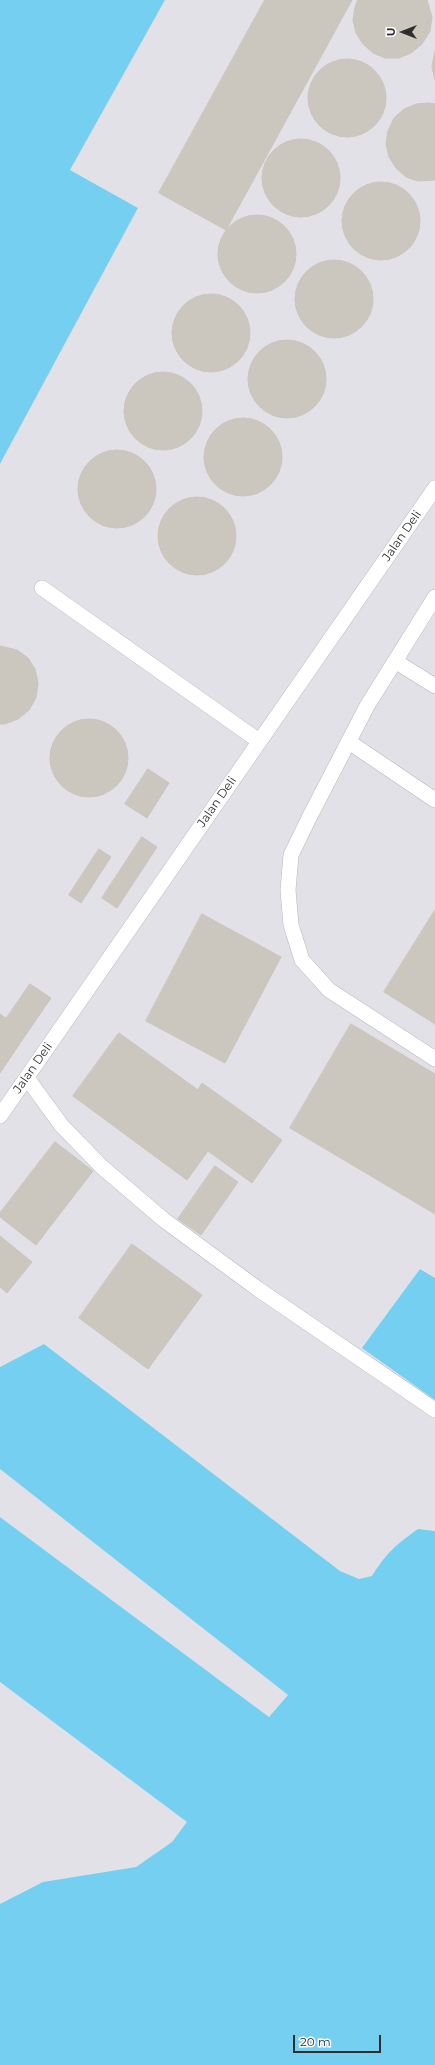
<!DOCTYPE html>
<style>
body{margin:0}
#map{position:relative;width:435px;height:2065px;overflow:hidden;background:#efe9e1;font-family:Montserrat,sans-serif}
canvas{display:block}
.north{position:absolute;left:383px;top:12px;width:40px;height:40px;-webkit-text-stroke:3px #fff;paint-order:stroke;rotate:270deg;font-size:11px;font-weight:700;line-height:16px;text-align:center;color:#2e2e2e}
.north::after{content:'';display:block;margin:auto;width:14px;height:18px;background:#2e2e2e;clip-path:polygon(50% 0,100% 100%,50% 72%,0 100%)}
.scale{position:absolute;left:293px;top:2035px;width:88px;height:18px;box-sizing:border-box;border:2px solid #2e2e2e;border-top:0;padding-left:5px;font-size:12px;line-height:14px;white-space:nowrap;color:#2e2e2e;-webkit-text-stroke:3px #fff;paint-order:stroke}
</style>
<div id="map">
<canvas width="435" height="2065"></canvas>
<div class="north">U</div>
<div class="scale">20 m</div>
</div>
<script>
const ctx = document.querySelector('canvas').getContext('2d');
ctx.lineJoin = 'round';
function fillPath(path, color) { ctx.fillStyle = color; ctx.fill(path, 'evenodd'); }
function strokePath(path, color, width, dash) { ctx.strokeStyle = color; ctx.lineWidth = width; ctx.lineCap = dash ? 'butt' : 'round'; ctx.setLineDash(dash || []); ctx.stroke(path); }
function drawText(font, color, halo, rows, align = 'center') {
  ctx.font = font + ' Montserrat,sans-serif'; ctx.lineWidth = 3; ctx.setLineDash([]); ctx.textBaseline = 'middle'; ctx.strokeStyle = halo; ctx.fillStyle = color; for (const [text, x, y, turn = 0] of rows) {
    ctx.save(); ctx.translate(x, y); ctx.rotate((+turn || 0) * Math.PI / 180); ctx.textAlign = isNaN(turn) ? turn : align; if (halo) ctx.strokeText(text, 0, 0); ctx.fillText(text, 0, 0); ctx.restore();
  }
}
fillPath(new Path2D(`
 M165 0H435V1278L421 1269 389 1368 435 1400V1531L418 1529 379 1563 372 1576 359 1579 340 1571 44 1344 0 1367V464L138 208 70 170Z
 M0 1469 288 1695 269 1717 0 1517Z
 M0 1682 188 1822 172 1842 136 1867 43 1882 0 1904Z`), '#e3e1e8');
fillPath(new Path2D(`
 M0 0H165L70 170 138 208 0 464Z
 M420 1269 435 1278V1400L362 1348Z
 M44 1344 340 1571 359 1579 372 1576C385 1554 398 1543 418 1529L435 1531V2065H0V1904L43 1882 136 1867 172 1842 187 1822 0 1682V1517L269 1717 288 1695 0 1469V1367Z`), '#75cff0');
const building = new Path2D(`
 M265 0H352L226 230 159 193Z
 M358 0H427L432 17 430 31 422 44 411 53 399 58H385L373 53 363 44 356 33 353 20 355 7Z
 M435 52V80L432 67Z
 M308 98a39 39 0 1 1 78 0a39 39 0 1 1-78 0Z
 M430 103 435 104V180L418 181 406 177 396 168 389 157 386 144 388 131 394 118 404 109 417 104Z
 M262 178a39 39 0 1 1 78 0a39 39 0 1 1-78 0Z
 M342 221a39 39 0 1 1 78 0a39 39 0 1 1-78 0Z
 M218 254a39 39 0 1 1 78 0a39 39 0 1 1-78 0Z
 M295 299a39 39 0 1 1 78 0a39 39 0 1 1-78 0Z
 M172 333a39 39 0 1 1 78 0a39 39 0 1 1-78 0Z
 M248 379a39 39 0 1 1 78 0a39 39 0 1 1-78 0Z
 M124 411a39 39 0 1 1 78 0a39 39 0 1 1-78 0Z
 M204 457a39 39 0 1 1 78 0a39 39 0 1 1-78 0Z
 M78 489a39 39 0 1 1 78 0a39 39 0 1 1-78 0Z
 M158 536a39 39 0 1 1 78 0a39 39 0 1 1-78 0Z
 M0 646 17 650 28 658 35 669 38 683 36 698 29 710 18 719 5 724H0Z
 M50 758a39 39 0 1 1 78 0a39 39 0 1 1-78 0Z
 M148 769 169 783 147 818 125 804Z
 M142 837 157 847 117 908 102 898Z
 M99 849 111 857 81 903 69 895Z
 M435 910V1024L384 992Z
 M202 914 281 957 225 1063 146 1021Z
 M30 984 51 998 27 1033 6 1019Z
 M0 1014 27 1033 0 1073Z
 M351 1024 435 1074V1214L290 1128Z
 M119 1033 198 1090 202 1083 282 1140 252 1183 208 1151 187 1180 73 1096Z
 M55 1142 93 1171 36 1245 0 1217V1213Z
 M215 1166 238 1182 201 1235 178 1219Z
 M0 1236 32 1262 7 1293 0 1287Z
 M132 1244 202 1295 148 1369 79 1318Z`);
fillPath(building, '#cbc7bf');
strokePath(building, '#cbc5ba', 1);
const service = new Path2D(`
 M42 588 259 741
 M435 597 367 706 310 816 291 855 288 890 291 925 302 960 329 990 435 1059
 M395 661 435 686
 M349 742 435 800
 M27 1078 62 1126 102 1167 164 1220 258 1289 435 1410
 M0 1116 435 488`);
strokePath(service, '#b4b7c1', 16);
strokePath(service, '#fff', 15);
drawText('12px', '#2e2e2e', '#fff', [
 ["Jalan Deli",402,536,-55],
 ["Jalan Deli",217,802,-55],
 ["Jalan Deli",33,1068,-55]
]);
</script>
